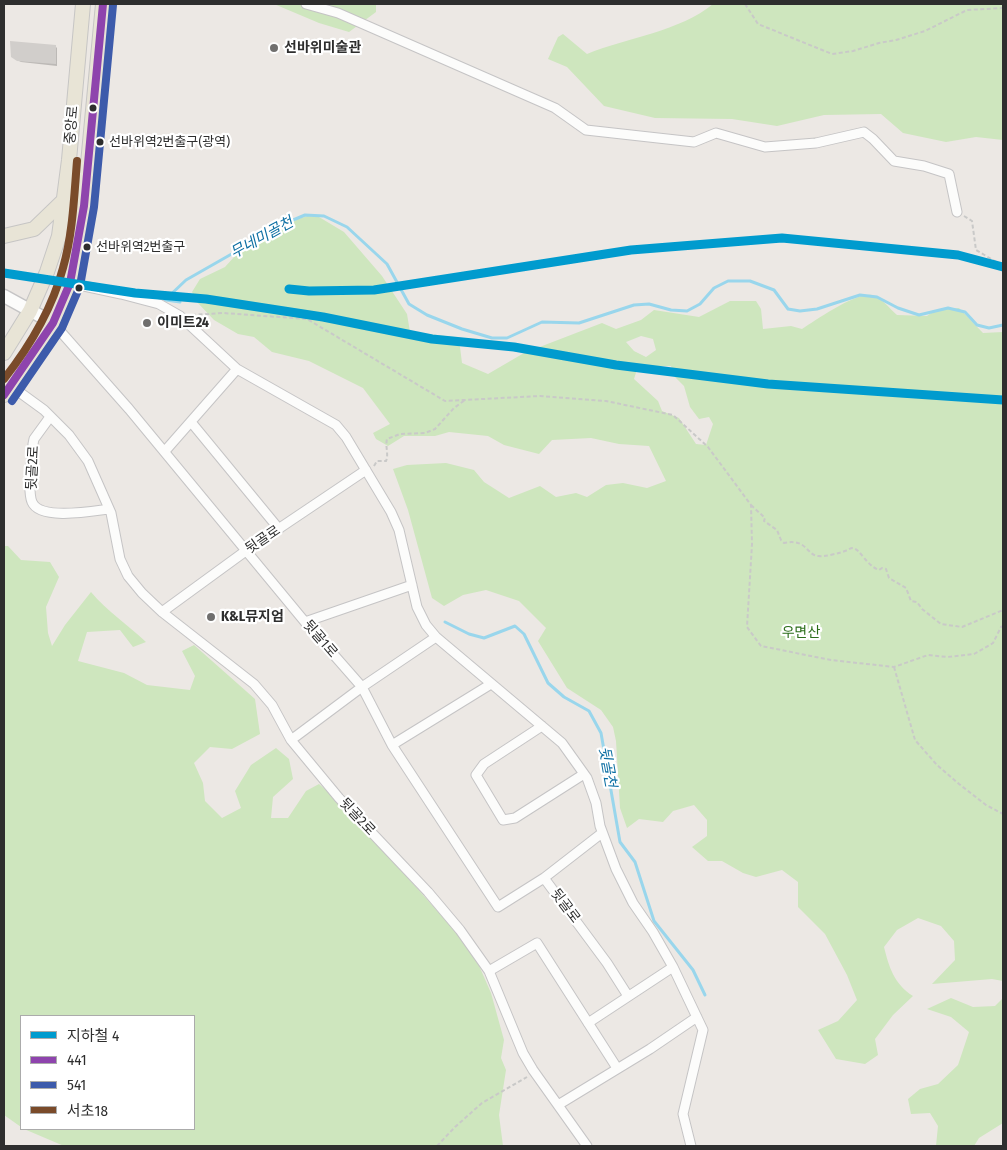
<!DOCTYPE html>
<meta charset="utf-8">
<style>
body{margin:0}
#map{position:relative;width:1007px;height:1150px;overflow:hidden;background:#ece8e4;font-family:"Fira Sans Condensed","Noto Sans KR",sans-serif}
canvas{display:block}
.frame{position:absolute;inset:0;border:5px solid #2e2e2e;pointer-events:none}
.legend{position:absolute;left:20px;top:1015px;width:175px;height:115px;box-sizing:border-box;background:#fff;border:1px solid #ababab;margin:0;padding:6px 9px;list-style:none;font-size:15px;color:#2e2e2e}
.legend li{display:flex;align-items:center;gap:10px;height:25px}
.legend b{width:25px;border:1px solid #ababab}
</style>
<div id="map">
<canvas width="1007" height="1150"></canvas>
<div class="frame"></div>
<ul class="legend">
<li><b style="height:6px;background:#009bce"></b>지하철 4</li>
<li><b style="height:6px;background:#8e44ad"></b>441</li>
<li><b style="height:6px;background:#3d5bab"></b>541</li>
<li><b style="height:6px;background:#7a4b2a"></b>서초18</li>
</ul>
</div>
<script>
const ctx = document.querySelector('canvas').getContext('2d');
ctx.lineJoin = 'round';
function fillPath(path, color) { ctx.fillStyle = color; ctx.fill(path, 'evenodd'); }
function strokePath(path, color, width, dash) { ctx.strokeStyle = color; ctx.lineWidth = width; ctx.lineCap = dash ? 'butt' : 'round'; ctx.setLineDash(dash || []); ctx.stroke(path); }
function drawText(font, color, halo, rows, align = 'center') {
  ctx.font = font + ' "Fira Sans Condensed","Noto Sans KR",sans-serif'; ctx.lineWidth = 4.5; ctx.setLineDash([]); ctx.textBaseline = 'middle'; ctx.strokeStyle = halo; ctx.fillStyle = color; for (const [text, x, y, turn = 0] of rows) {
    ctx.save(); ctx.translate(x, y); ctx.rotate((+turn || 0) * Math.PI / 180); ctx.textAlign = isNaN(turn) ? turn : align; if (halo) ctx.strokeText(text, 0, 0); ctx.fillText(text, 0, 0); ctx.restore();
  }
}
fillPath(new Path2D(`
 M274 4H376V12L349 32 319 23Z
 M713 4H1003V140L976 137 946 142 903 133 881 114 824 115 777 126 732 119 655 118 604 106 567 67 548 59 558 37 563 34 587 54C626 38 681 31 713 4Z
 M314 214 344 232 382 276 407 314 410 332 455 337 460 347 462 363 488 374 524 353 602 323 616 329 641 320 654 310 699 317 730 301H756L761 309 763 329 791 326 802 329C816 320 856 292 872 295 881 297 890 309 897 315L927 316 935 310 959 308 983 333 1003 332V981L992 979 932 984 955 960 954 941 941 926 918 918 897 930 884 947C889 967 894 984 913 996L893 1015 875 1039 878 1055 865 1064 836 1059 818 1030 838 1021 857 1000 847 975 825 934 798 907V882L782 870 756 877 743 873 722 861H708L692 847 707 836V820L694 805 673 811 663 822 639 819 627 828 620 808 616 741 613 727 601 710 567 688 538 641 546 628 519 601 486 590 463 595 444 606 432 598 408 510 393 469 407 465 446 463 474 470 484 482 509 498 540 486 556 497 576 493 587 497 606 485 623 483 647 488 666 481 649 446 619 444 591 438 552 440 539 454 504 445 488 436 449 432 435 436H404L388 446 376 439 373 433 390 424 363 388 309 361 272 352 254 337 238 334 214 320 197 302 192 292 200 279 225 267 243 247 284 228 298 219ZM641 336 653 339 656 350 646 357 634 351 626 342ZM638 366H671L675 377 684 386 690 407 699 419 709 417 713 424 706 445 696 444 679 418 662 411 658 401 634 379Z
 M4 546H8L21 560 50 562 59 577 46 607 48 633 52 646 65 625 91 592C107 611 128 625 146 642L133 647 120 630 87 632 78 661 124 673 147 685 190 690 195 676 182 651 194 645 255 699 260 734 232 749 210 747 194 763 203 783 205 801 222 818 241 808 235 791 251 765 276 748 289 759 293 779 273 797 271 818H288L306 791 319 784 343 805 464 941 474 954 491 993 504 1040 501 1058 506 1070 499 1115 503 1146H64L24 1129H194V1016H21V1127L4 1115Z
 M951 998 973 1007 995 1006 1003 998V1123L979 1138 974 1146H936L938 1126 930 1113 911 1114 908 1099 920 1089 938 1084 958 1065 969 1032 951 1017 927 1009Z`), '#cee6be');
fillPath(new Path2D(`
 M55 46 57 48V66L21 62 15 59Z`), '#0003');
strokePath(new Path2D(`
 M165 300 186 280 286 223 305 215 324 216 347 227 387 264 409 304 427 315 462 329 492 338H507L542 322 579 323 634 305 649 304 671 310 687 311 700 304 714 288 728 281H750L774 290 788 309 800 311 817 309 860 295 877 297 898 308 919 315 948 308 965 312 977 325 989 328 1003 325
 M166 300 180 302
 M445 622 469 634 484 638 515 626 524 634 548 683 564 697 589 711 601 733 620 842 635 862 654 921 693 970 705 995`), '#99d6ec', 3);
fillPath(new Path2D(`
 M10 41 56 45V64L17 61 11 57Z`), '#d1cecb');
const street = new Path2D(`
 M306 4 338 13 555 108 586 130 694 142 716 133 765 147 816 143 864 132 873 139 894 161 924 166 949 174 957 212
 M70 283 121 294 159 304 180 316 237 369 336 425 346 437 391 512 399 530 417 607 426 625 436 637 562 743 587 778 596 803 600 826 616 869 633 903 653 932 673 967 703 1030 683 1114 691 1146
 M53 323 129 409 305 622 362 687 392 745 498 907 544 878 602 833
 M11 386 44 410 69 435 88 461 111 513 120 559 128 576 142 593 162 612 254 684 272 705 291 740 339 798 428 892 460 930 489 971 523 1053 533 1070 587 1146
 M50 417 34 439 33 444C32 457 27 490 32 502 40 521 93 511 109 509
 M191 422 279 529
 M165 451 237 369
 M162 612 247 550 366 470
 M305 622 412 585
 M542 726 484 764 476 775 503 820 515 818 584 774
 M291 740 362 687 436 637
 M392 745 491 684
 M544 878 607 963 628 996
 M489 971 537 943 617 1068
 M588 1023 673 967
 M558 1105 650 1049 697 1017`);
const secondary = new Path2D(`
 M4 296 53 323`);
const primary = new Path2D(`
 M4 236 34 229 64 200
 M4 353 30 311 47 272 59 236 69 160 83 4
 M4 395 53 323 70 283 84 206 103 4`);
strokePath(street, '#c5c4c5', 11);
strokePath(secondary, '#c5c4c5', 15);
strokePath(primary, '#c6c5c4', 16);
strokePath(new Path2D(`
 M745 4 758 24 832 54 853 51 879 43 896 40 925 31 967 10 1003 8
 M964 216 972 221 976 250 1003 266
 M192 315 223 313 307 319 445 401 540 396 606 401 673 415 708 447 751 505 752 544 747 627 761 646 831 660 894 667 928 655 947 657 974 654 993 643 1001 627 1003 626
 M374 466 377 461H386C389 454 385 447 387 439L400 434 425 433 435 429 454 408 465 400
 M751 505 765 518 764 521 777 530 781 540 784 543C808 538 806 556 819 556 824 557 840 553 845 551 848 550 850 548 853 548 860 549 867 566 879 570L882 568 886 569 889 578 906 588 911 601 917 602 922 609 941 624 962 627 1003 610
 M894 667 915 740 937 765 959 784 986 805 1003 814
 M437 1146 455 1127 482 1103 527 1077`), '#c9c9c8', 2, [4, 2.5]);
strokePath(street, '#fcfcfb', 9);
strokePath(secondary, '#fcfcfb', 12);
strokePath(primary, '#e8e4d6', 14);
strokePath(new Path2D(`
 M4 395 53 323 70 283 84 206 103 4`), '#8e44ad', 8);
strokePath(new Path2D(`
 M12 401 62 328 80 286 94 207 113 5`), '#3d5bab', 8);
strokePath(new Path2D(`
 M4 379C30 346 52 309 63 268 73 233 74 197 77 161`), '#7a4b2a', 8);
strokePath(new Path2D(`
 M4 273 135 293 206 299 323 317 432 339 514 347 616 365 768 384 1003 400
 M289 289 309 291 374 290 631 250 782 238 958 255 1003 267`), '#009bce', 9);
for (const [x, y, r, color] of [
 [274,48,5,"#706f6e"],
 [93,108,4.5,"#2e2e2e"],
 [100,142,4.5,"#2e2e2e"],
 [87,247,4.5,"#2e2e2e"],
 [79,288,4.5,"#2e2e2e"],
 [147,323,5,"#706f6e"],
 [211,617,5,"#706f6e"]
]) { const dot = new Path2D(); dot.arc(x, y, r, 0, 2 * Math.PI); ctx.fillStyle = color; ctx.fill(dot); strokePath(dot, '#fff', 2); }
drawText('13px', '#2e2e2e', '#fff', [
 ["선바위역2번출구(광역)",109,142],
 ["선바위역2번출구",96,247]
], 'left');
drawText('bold 14px', '#2e2e2e', '#fff', [
 ["선바위미술관",284,48],
 ["이미트24",157,323],
 ["K&L뮤지엄",221,617]
], 'left');
drawText('14px', '#2e2e2e', '#fff', [
 ["중앙로",72,125,-85],
 ["뒷골2로",33,468,-87],
 ["뒷골로",263,540,-34],
 ["뒷골1로",320,639,49],
 ["뒷골2로",357,817,47],
 ["뒷골로",565,906,53]
]);
drawText('14px', '#2c6e1b', '#fff', [
 ["우면산",801,633]
]);
drawText('italic 15px', '#0d6fa3', '#fff', [
 ["무네미골천",262,238,-29],
 ["뒷골천",607,767,80]
]);
</script>
